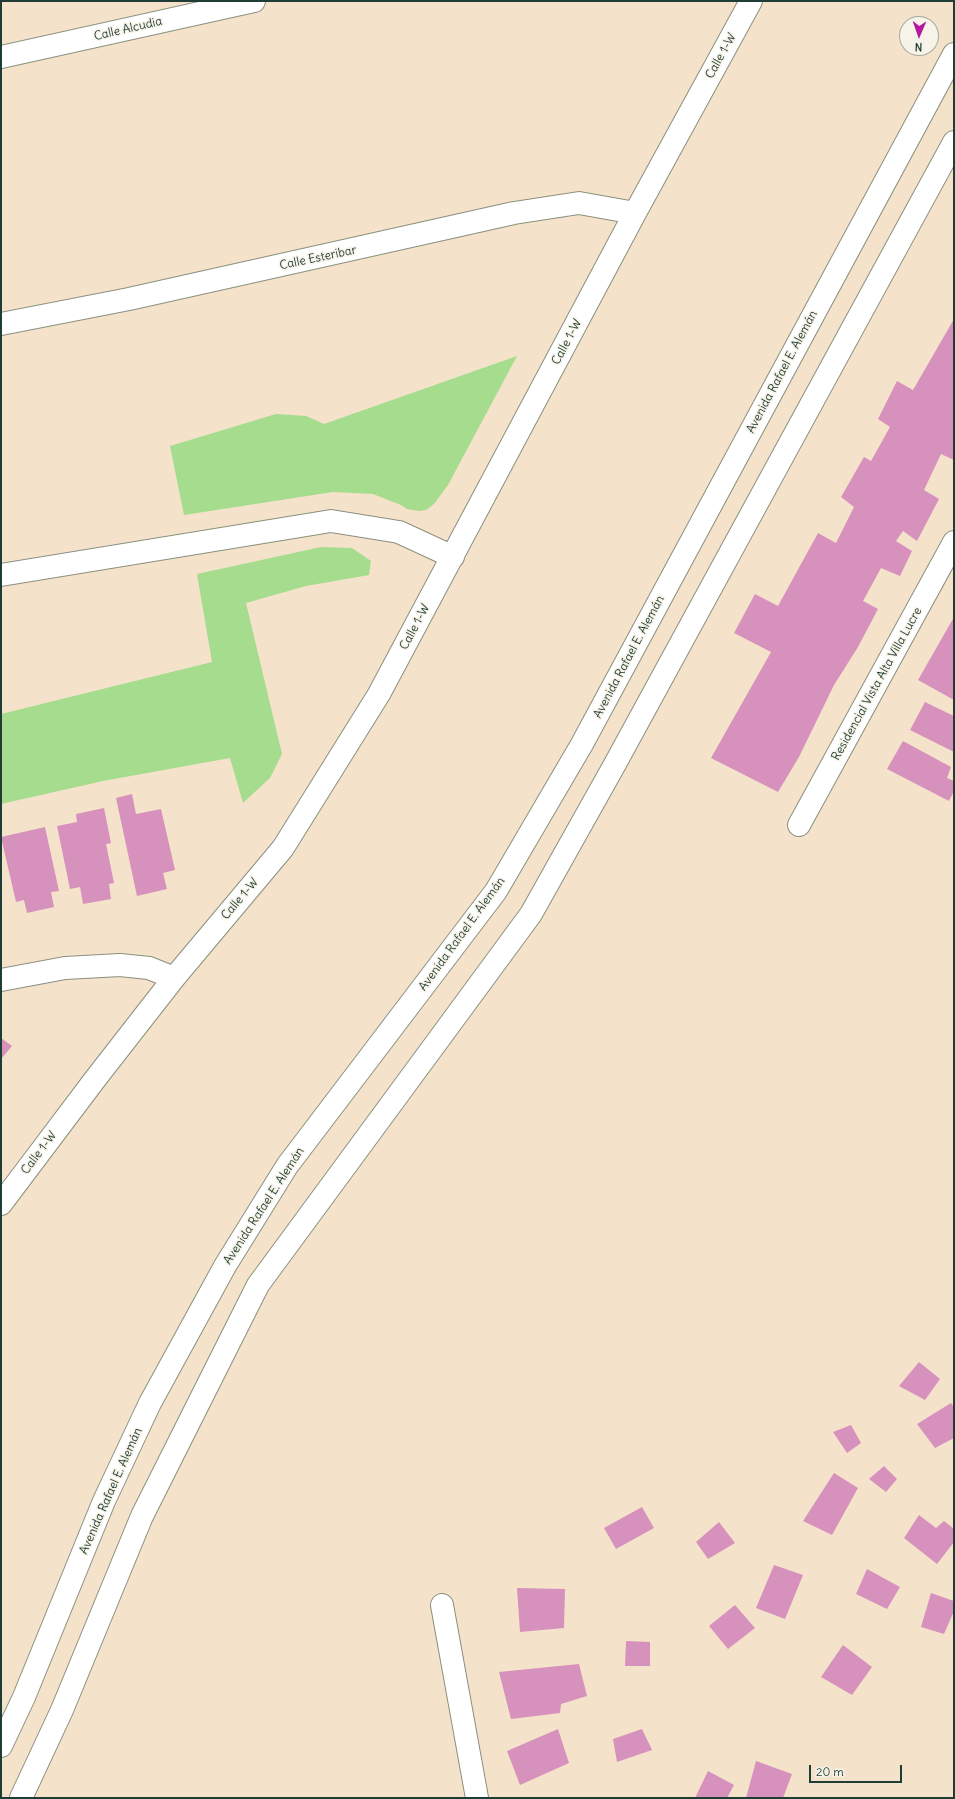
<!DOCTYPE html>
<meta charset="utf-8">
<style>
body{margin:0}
#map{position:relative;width:955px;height:1799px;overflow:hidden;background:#f5e2ca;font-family:Delius,sans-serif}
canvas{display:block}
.frame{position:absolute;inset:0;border:2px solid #1f3d34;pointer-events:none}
.north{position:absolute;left:899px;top:16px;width:40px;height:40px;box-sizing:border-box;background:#f7f3e8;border:1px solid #a1aaa0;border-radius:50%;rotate:182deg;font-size:11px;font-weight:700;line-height:16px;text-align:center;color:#1f3d34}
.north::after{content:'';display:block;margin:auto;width:14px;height:18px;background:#b5179e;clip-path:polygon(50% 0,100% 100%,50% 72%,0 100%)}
.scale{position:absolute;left:809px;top:1765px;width:93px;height:18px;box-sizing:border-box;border:2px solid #1f3d34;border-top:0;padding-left:5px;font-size:12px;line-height:14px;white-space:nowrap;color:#1f3d34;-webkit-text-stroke:3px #f7f3e8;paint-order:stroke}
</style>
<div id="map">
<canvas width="955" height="1799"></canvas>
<div class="frame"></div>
<div class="north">N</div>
<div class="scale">20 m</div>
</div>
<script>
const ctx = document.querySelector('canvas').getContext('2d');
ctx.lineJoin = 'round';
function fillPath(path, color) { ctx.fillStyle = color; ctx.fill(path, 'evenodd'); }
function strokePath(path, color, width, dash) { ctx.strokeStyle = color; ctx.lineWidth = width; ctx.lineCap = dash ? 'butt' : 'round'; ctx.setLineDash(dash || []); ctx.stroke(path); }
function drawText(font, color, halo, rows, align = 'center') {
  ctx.font = font + ' Delius,sans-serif'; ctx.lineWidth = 3; ctx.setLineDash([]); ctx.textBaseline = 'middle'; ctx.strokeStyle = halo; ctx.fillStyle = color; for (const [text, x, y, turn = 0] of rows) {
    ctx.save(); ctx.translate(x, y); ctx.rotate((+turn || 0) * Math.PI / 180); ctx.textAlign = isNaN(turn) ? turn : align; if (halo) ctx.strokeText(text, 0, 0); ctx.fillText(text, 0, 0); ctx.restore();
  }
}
fillPath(new Path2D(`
 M517 356 448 485 434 504 426 510 419 511 407 509 401 505 373 494 333 492 184 515 170 446 276 414 306 416 324 424Z
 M321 547 352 548 371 561 369 575 306 586 246 603 282 754 270 778 243 803 230 758 103 781 1 804V714L212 662 197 574Z`), '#a5dc8e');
fillPath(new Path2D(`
 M954 319V460L941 454 924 490 939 499 917 541 903 531 896 541 912 551 900 576 881 568 863 601 878 609 858 647 834 685 799 757 778 792 711 758 771 652 734 633 755 594 778 606 818 533 836 543 854 507 841 497 864 457 871 461 890 427 878 419 897 381 913 390Z
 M954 617V700L918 680Z
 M925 702 954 716V752L910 730Z
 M903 741 951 767 947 778 954 781V791L949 801 887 769Z
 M132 794 136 814 161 809 175 870 163 873 167 889 137 896 116 798Z
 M104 808 111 843 106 844 114 883 109 884 111 899 83 904 80 887 70 889 57 826 77 822 76 814Z
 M45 827 59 891 51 892 54 907 27 913 24 900 16 902 1 837Z
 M1 1038 12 1046 1 1059Z
 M919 1362 940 1379 925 1400 899 1386Z
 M951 1403 954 1407V1438L935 1448 917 1424Z
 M851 1425 861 1443 847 1453 833 1432Z
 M884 1466 897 1479 886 1492 869 1479Z
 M834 1473 858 1488 832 1535 803 1521Z
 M642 1507 654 1528 616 1549 604 1528Z
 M919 1515 936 1528 944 1521 954 1529V1542L937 1564 904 1538Z
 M719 1522 735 1543 708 1559 696 1542Z
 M774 1565 803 1575 785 1619 756 1608Z
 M867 1569 900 1587 887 1609 856 1594Z
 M517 1588 565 1589 564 1628 520 1632Z
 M931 1593 954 1601V1611L944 1634 921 1627Z
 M735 1605 755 1628 728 1649 709 1626Z
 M626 1641 650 1642V1666H625Z
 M843 1645 872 1667 852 1695 821 1677Z
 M579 1664 587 1696 561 1704 560 1713 511 1719 499 1672Z
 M558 1729 569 1763 520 1785 507 1751Z
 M642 1729 652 1750 617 1762 613 1739Z
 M756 1761 792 1774 783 1798H746Z
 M708 1771 734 1785 727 1798H695Z`), '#d692bc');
const street = new Path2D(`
 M1 57 254 1
 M1 324 129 299 514 213 579 203 635 213
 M1 575 331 521 399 532 453 557
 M799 825 954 542
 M1 980 65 968 120 965 149 968 174 978
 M1 1204 96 1078 174 978 283 848 379 694 635 213 751 1
 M442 1605 477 1798`);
const secondary = new Path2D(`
 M1 1746 24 1697 104 1501 150 1403 225 1266 287 1166 496 891 582 744 954 54
 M21 1798 62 1710 142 1516 258 1285 531 914 615 764 954 142`);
strokePath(street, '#8a907f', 24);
strokePath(secondary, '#8a907f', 24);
strokePath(street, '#fff', 22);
strokePath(secondary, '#fff', 22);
drawText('12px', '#1f3d34', '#f7f3e8', [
 ["Calle Alcudia",128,29,-13],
 ["Calle 1-W",721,56,-61],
 ["Calle Esteribar",318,258,-12],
 ["Calle 1-W",567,342,-62],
 ["Avenida Rafael E. Alemán",782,372,-62],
 ["Calle 1-W",415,627,-62],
 ["Avenida Rafael E. Alemán",629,657,-62],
 ["Residencial Vista Alta Villa Lucre",877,684,-61],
 ["Calle 1-W",240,899,-50],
 ["Avenida Rafael E. Alemán",462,934,-54],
 ["Calle 1-W",39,1153,-53],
 ["Avenida Rafael E. Alemán",264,1206,-57],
 ["Avenida Rafael E. Alemán",111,1491,-66]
]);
</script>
